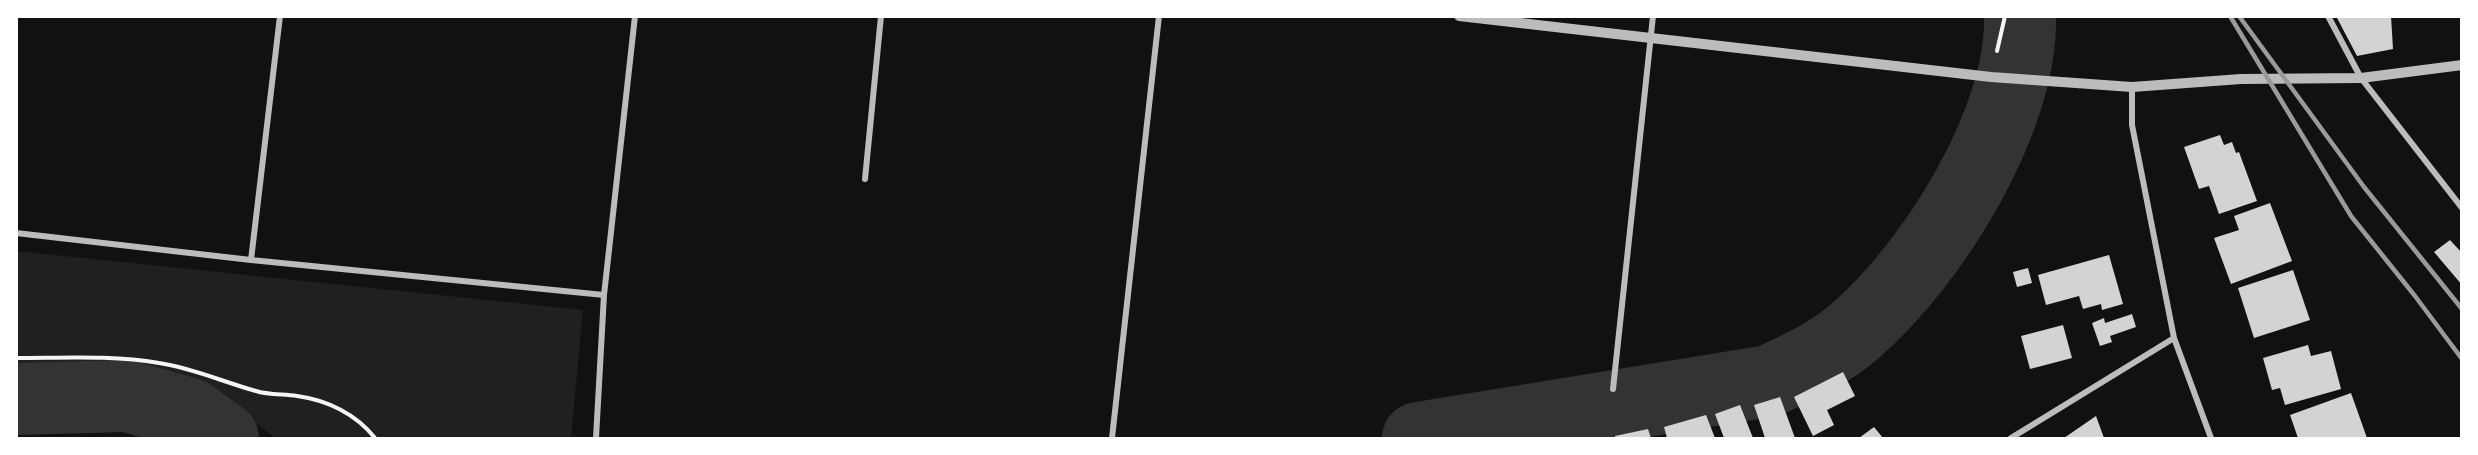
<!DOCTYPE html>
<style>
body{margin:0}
#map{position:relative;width:2478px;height:455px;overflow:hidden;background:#111;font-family:"PT Sans",sans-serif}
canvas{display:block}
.frame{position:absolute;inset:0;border:18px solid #fff;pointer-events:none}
</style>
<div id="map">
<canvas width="2478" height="455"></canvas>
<div class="frame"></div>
</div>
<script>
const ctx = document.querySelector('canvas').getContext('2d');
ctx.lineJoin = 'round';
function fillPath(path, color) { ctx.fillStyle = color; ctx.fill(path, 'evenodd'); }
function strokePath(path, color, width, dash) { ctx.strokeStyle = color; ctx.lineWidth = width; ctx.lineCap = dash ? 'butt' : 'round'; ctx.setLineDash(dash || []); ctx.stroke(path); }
fillPath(new Path2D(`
 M16 251 583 310 571 438H275L236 407 180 391 118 377 17 379Z`), '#202020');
strokePath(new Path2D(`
 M16 399 127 396 190 414 223 438
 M1418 438 1769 381C1800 367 1830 353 1855 331 1932 265 2023 120 2020 16`), '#333', 72);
fillPath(new Path2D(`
 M2336 16H2391L2393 49 2357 56Z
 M2220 135 2224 145 2232 142 2236 153 2239 152 2257 201 2219 214 2209 186 2199 189 2184 147Z
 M2270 203 2292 261 2231 284 2214 238 2239 230 2234 216Z
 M2450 240 2462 253V285L2434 252Z
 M2109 255 2123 304 2102 310 2101 304 2083 309 2079 296 2046 305 2038 275Z
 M2028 268 2032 283 2017 287 2013 272Z
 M2293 270 2310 320 2254 338 2238 288Z
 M2132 314 2136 327 2110 336 2112 342 2100 346 2092 323 2104 318 2105 323Z
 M2063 325 2072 358 2030 369 2021 336Z
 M2308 345 2311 356 2331 351 2341 389 2285 405 2280 388 2272 390 2263 358Z
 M1843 372 1855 396 1827 410 1834 425 1813 436 1794 397Z
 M2351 393 2367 438H2298L2290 415Z
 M1780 397 1795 438H1765L1754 405Z
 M1740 405 1753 438H1724L1715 414Z
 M1706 415 1715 438H1667L1664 427Z
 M2096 416 2104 438H2064Z
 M1874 427 1883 438H1859Z
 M1648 429 1651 438H1615V436Z`), '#d3d3d3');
strokePath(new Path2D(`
 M1997 51 2005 16
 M16 358C64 358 112 355 159 363 193 368 223 382 256 391 268 395 283 394 297 396 327 400 356 414 375 438`), '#f5f5f5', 4);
strokePath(new Path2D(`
 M2328 16 2361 78 2462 208
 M2132 87V125L2174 338 2211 438
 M865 179 881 16
 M16 233 251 260 604 295
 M251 260 280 16
 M1613 389 1653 16
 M596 438 604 295 635 16
 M1112 438 1159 16
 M2011 438 2174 338`), '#bcbcbc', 6);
strokePath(new Path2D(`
 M1459 16 1991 77 2132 87 2241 79 2361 78 2462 65`), '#bcbcbc', 10);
strokePath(new Path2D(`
 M2230 16 2351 216 2415 296 2462 359
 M2239 16 2364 187 2462 309`), '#9a9a9a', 4.5);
</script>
